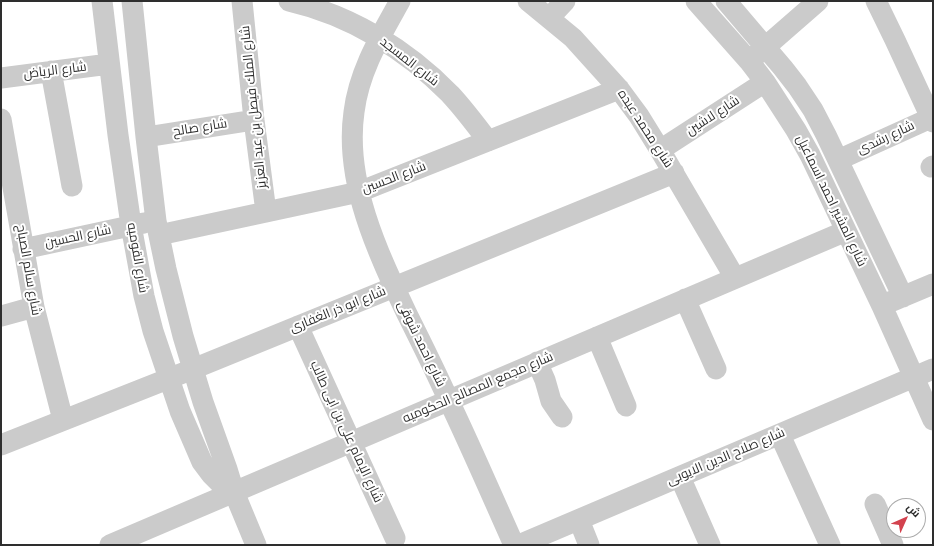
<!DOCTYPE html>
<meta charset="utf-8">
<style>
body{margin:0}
#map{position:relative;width:934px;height:546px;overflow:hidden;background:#fff;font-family:"DM Sans",Cairo,sans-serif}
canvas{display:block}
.frame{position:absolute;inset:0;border:2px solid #2e2e2e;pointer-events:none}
.north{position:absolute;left:886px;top:498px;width:40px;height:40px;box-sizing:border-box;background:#fff;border:1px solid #ababab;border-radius:50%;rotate:45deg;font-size:11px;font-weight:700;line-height:16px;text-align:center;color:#2e2e2e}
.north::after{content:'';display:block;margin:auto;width:14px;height:18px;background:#d3424e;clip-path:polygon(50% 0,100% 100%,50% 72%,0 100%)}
</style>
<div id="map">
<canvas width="934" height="546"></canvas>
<div class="frame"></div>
<div class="north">ش</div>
</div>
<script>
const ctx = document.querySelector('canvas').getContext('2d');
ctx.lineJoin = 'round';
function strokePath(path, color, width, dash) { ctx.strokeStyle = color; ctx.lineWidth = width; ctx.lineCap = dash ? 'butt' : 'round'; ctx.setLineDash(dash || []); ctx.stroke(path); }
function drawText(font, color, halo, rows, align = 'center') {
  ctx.font = font + ' "DM Sans",Cairo,sans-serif'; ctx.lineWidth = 4; ctx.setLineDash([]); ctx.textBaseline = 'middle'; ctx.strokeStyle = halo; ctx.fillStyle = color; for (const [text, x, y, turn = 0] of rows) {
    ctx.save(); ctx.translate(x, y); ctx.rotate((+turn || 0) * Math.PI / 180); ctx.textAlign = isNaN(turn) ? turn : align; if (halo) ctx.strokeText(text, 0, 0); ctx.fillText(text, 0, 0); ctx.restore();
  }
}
strokePath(new Path2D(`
 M102 1 118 135 131 225 144 296 153 331 180 411 202 462 211 474 221 484 234 492
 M132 1 146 137 156 221 166 269 183 336 203 402 227 469 234 492 256 545
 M242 1 254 120 266 212
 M289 1C350 15 406 49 450 94 464 109 476 125 488 141
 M400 1C380 37 359 71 354 112 344 182 378 253 407 314 421 342 435 370 448 399 471 447 492 496 514 545
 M528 1 573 38 619 89 639 116 660 150 735 278
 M696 1 749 61 765 82 796 130 810 155 882 306 933 420
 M726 1 783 68 797 86 813 110 826 135 903 297
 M876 1 895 40 933 122
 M549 18 565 1
 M755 56 818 1
 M51 71 72 186
 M1 78 109 64
 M1 119 34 307 63 420
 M146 137 254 120
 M660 150 765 82
 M838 160 933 117
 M931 167 933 166
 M159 235 359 192 619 89
 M23 249 144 223
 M685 299 716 369
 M890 302 933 284
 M1 316 34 307
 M298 326 395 538
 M597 337 626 406
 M537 362 545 380 551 401 562 417
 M780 435 830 545
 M1 445 193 369 674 173
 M680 477 710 545
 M875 504 893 545
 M579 520 589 545
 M110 545 846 231
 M519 545 933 369`), '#cbcbcb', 21);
drawText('13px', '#2e2e2e', '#fff', [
 ["شارع المسجد",409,62,38],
 ["شارع الرياض",55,71,-7],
 ["شارع الملك فيصل بن عبد العزيز",254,107,-96],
 ["شارع لاشين",713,116,-33],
 ["شارع صالح",200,128,-9],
 ["شارع محمد عبده",645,129,57],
 ["شارع رشدى",886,138,-25],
 ["شارع الحسين",394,178,-21],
 ["شارع المشير احمد اسماعيل",831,201,64],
 ["شارع الحسين",78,237,-12],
 ["شارع القوميه",137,258,80],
 ["شارع سالم الصباح",28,270,80],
 ["شارع ابو ذر الغفارى",338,310,-22],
 ["شارع احمد شوقى",421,344,64],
 ["شارع مجمع المصالح الحكوميه",478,388,-23],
 ["شارع الإمام على بن ابى طالب",346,432,65],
 ["شارع صلاح الدين الايوبى",726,457,-23]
]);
</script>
